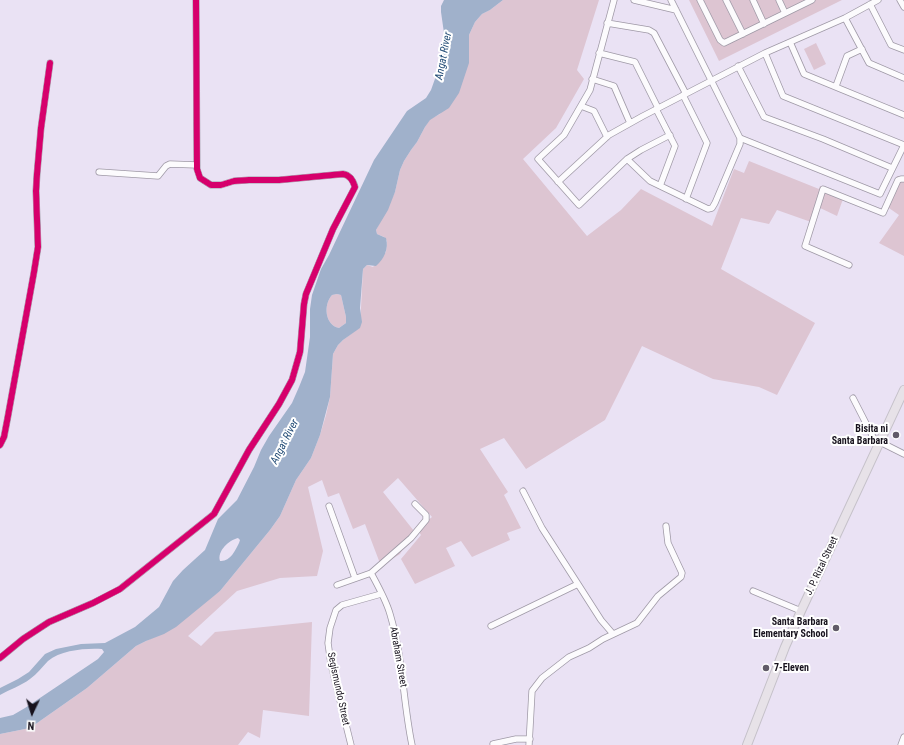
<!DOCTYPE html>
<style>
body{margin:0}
#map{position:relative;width:904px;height:745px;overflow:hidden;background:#eae2f4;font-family:"Roboto Condensed",sans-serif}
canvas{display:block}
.north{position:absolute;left:12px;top:693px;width:40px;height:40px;-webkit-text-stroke:3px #fff;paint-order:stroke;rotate:184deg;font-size:11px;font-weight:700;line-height:16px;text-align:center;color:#17121d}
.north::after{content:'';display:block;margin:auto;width:14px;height:18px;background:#17121d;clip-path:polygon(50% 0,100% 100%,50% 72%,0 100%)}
</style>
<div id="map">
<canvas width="904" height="745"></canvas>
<div class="north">N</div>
</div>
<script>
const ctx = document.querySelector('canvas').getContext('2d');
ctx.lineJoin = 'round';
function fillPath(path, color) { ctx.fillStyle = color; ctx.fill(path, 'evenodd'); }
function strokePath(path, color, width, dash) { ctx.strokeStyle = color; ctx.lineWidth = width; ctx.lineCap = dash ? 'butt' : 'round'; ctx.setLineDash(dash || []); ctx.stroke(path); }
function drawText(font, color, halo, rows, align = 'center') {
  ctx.font = font + ' "Roboto Condensed",sans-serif'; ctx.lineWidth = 4; ctx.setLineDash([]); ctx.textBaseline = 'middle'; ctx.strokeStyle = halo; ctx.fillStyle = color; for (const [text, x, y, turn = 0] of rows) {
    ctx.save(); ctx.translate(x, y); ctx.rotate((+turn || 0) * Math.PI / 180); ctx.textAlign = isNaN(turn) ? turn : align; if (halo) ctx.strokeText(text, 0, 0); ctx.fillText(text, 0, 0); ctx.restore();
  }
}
fillPath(new Path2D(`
 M503 0H599L577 70 584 79 556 128 523 159 587 236 621 210 641 189 712 226 734 169 744 173 749 161 819 189 820 186 844 196 837 216 818 207 811 222 777 210 769 224 741 218 721 269 815 323 777 395 759 387 713 379 642 346 605 420 526 469 504 438 480 449 508 492 504 495 521 528 507 533 510 540 472 557 461 541 446 548 455 566 415 584 401 559 421 535 417 529 432 517 398 478 383 492 414 531 400 554 381 566 365 524 353 529 339 493 328 497 322 480 308 487 323 551 317 576 280 578 237 591 188 636 201 646 215 632 312 622 309 716 263 710 260 738 248 732 238 745H0V734L30 728 87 688 136 646 154 637 220 591 270 530 280 516 296 480 311 458 320 435 326 415 330 397 333 354 338 345 343 340 360 327 363 269 367 265 373 267 386 252 387 241 384 237 377 234 376 230 395 192 400 170 404 161 411 150 417 142 425 127 430 119 440 114 469 53V35L475 22 482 14 490 10Z
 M689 0H842L719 61Z
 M816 43 826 64 814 70 804 49Z
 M897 176 904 179V256L879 243 899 215 886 206Z
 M337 294 341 295 346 317V323L339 328C325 325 323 305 332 295Z`), '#ddc5d2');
fillPath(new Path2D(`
 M444 0H503L490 10 482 14 475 22 469 35V63L459 93 449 108 430 120 425 127 417 142 411 150 404 161 400 170 395 192 388 210 376 230 377 234 386 238C389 249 384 259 376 266L367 265 363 269 360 308 362 322 360 328 343 340 338 345 333 354 330 397 320 435 311 458 296 480 280 516 270 530 220 591 176 627 164 634 146 641 136 646 87 688 30 728 0 734V718L13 715 25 708 98 659 104 652 102 649C86 648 61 650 48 661 42 667 37 674 30 679 21 686 10 689 0 695V688L18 679 29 672 45 654 56 649 81 644 105 643 135 627 159 607 173 581 183 570 205 550 218 519 237 500 254 467 261 450 269 436 292 403 299 387 305 372 310 337V309L312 295 321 269 329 255 374 160 407 111 426 98 431 90 441 62 444 47V33L441 12V6ZM337 294 341 295 346 317V323L339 328C325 325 323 305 332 295ZM238 538 240 540 239 543C235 551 230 562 220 561 217 551 229 540 238 538Z`), '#a0b1cb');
const street = new Path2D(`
 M614 0 590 90 564 135 538 159 579 205 627 159 641 150 670 135
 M634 0 676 10
 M700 0 720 40 724 43 812 0
 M726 0 743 34
 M753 0 764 24
 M779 0 785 13
 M900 0 904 7
 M870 4 891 45 904 50
 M845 18 869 63 904 78
 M607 23 649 30 654 33 686 94
 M790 42 804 74 904 115
 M599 53 635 62 658 108
 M738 66 764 117 823 139 892 168
 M592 79 614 86 630 123
 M836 86 847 56 862 49
 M683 95 707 143 686 199
 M581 106 594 111 607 137
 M656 109 675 146 660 186
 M740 138 880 194 904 145 783 96 765 53
 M627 159 650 181 708 209 712 208 715 203 740 144V138L671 0
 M99 172 158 176 166 166 170 164 197 165
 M558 182 609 135 643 116 765 53 845 18 878 0
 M849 265 805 246 823 189 883 213 898 180 901 179H904
 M853 398 873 437 877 442H880L904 454
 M0 445 4 437 8 416 34 272 38 247 36 191 37 174 41 128 50 63
 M523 491 542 528 601 620 613 634
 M329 506 355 578
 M371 573C378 586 386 600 390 614 403 657 403 702 412 745
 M337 585 371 573 411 538 426 520V515L415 504
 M753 591 801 611
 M491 626 578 584
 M0 658 23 639 49 622 93 603 120 589 214 514 249 450 279 404 292 380 300 352 304 304 306 294 333 229 355 187C353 180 350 175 343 174L279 180H249L234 181 221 185H211L200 178 197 169 196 0
 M493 744 516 739H530
 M351 745 331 664 328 643 330 628 336 610 342 605 381 594
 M529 745 532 691 542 678 569 657 589 648 603 639 637 623 658 596 681 577 682 573 668 543 666 526
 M901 745 904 737`);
const primary = new Path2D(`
 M747 745 785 647 801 611 904 390`);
strokePath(street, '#9f99a6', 7);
strokePath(primary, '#c5c1c9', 10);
strokePath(street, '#fcfbfd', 5.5);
strokePath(primary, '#e7e2e8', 8);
strokePath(new Path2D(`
 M0 445 4 437 8 416 34 272 38 247 36 191 37 174 41 128 50 63
 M0 658 23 639 49 622 93 603 120 589 214 514 249 450 279 404 292 380 300 352 304 304 306 294 333 229 355 187C353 180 350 175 343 174L279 180H249L234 181 221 185H211L200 178 197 169 196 0`), '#d6006c', 6);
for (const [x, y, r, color] of [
 [896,435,4,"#615b68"],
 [836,628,4,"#615b68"],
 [766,668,4,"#615b68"]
]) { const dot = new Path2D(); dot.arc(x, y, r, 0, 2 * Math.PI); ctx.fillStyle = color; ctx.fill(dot); strokePath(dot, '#fff', 1.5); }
drawText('bold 10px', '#17121d', '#fff', [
 ["Bisita ni",888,429],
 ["Santa Barbara",888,441],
 ["Santa Barbara",828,622],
 ["Elementary School",828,634],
 ["7-Eleven",774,668,"left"]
], 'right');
drawText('10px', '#17121d', '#fff', [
 ["J. P. Rizal Street",822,566,-65],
 ["Abraham Street",398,657,80],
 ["Segismundo Street",338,689,78]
]);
drawText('italic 11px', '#244d77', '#fff', [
 ["Angat River",444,56,-79],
 ["Angat River",285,442,-63]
]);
</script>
